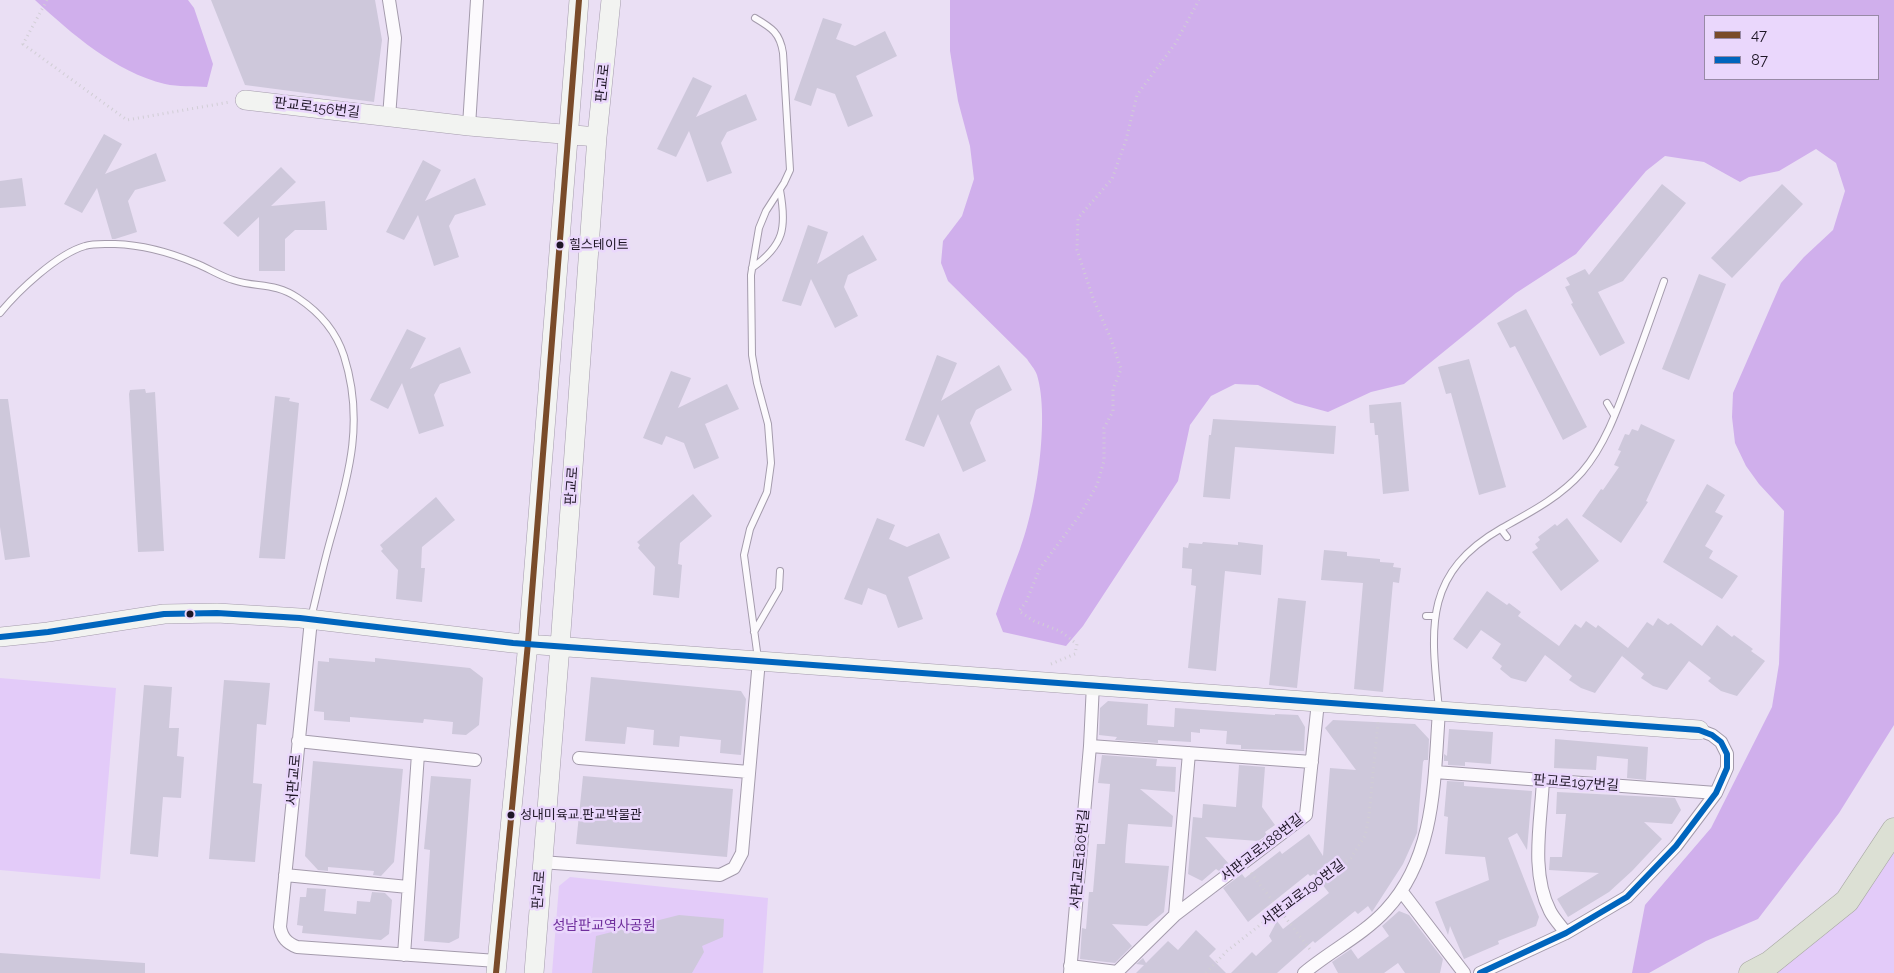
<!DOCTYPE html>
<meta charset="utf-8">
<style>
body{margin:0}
#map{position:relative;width:1894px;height:973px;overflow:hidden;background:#eadff4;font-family:Raleway,sans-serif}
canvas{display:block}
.legend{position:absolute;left:1704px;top:15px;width:175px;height:65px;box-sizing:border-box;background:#ead7fc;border:1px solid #988aa6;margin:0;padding:6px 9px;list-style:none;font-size:15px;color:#1e1626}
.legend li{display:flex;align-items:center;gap:10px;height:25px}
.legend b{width:25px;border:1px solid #988aa6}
</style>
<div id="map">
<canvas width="1894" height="973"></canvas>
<ul class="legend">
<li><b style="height:6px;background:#7a4b2a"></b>47</li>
<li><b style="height:6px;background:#0065bd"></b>87</li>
</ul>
</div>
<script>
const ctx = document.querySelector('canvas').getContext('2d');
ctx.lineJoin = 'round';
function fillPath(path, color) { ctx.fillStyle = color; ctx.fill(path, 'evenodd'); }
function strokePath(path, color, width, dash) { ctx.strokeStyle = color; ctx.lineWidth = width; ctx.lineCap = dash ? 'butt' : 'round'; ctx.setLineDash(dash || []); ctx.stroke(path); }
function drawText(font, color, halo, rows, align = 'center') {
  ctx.font = font + ' Raleway,"Noto Sans KR",sans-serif'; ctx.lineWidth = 5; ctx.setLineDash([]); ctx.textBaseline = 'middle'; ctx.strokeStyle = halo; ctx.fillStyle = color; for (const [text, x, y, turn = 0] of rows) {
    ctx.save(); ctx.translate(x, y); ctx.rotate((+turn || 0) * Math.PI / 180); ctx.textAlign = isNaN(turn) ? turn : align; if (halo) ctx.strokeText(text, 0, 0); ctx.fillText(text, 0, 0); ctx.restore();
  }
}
fillPath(new Path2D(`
 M0 678 116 688 100 879 0 870Z
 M1894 830V973H1751L1847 901Z
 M570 877 768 898 763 973H552L559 886Z`), '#e3cbf9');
fillPath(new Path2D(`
 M35 0H188L194 8 213 64 207 87C194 86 178 87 165 84 115 72 72 34 35 0Z
 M950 0H1894V725L1839 813 1758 919 1706 941 1649 973H1632L1645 905 1711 828 1772 707 1779 664 1784 511 1759 484 1746 466 1735 443 1732 417 1733 393 1781 283 1804 257 1833 230 1845 191 1836 163 1816 149 1779 171 1749 177 1740 182 1704 162 1665 156 1646 171 1576 254 1516 293 1404 384 1371 392 1328 412 1295 403 1258 385 1235 384 1211 396 1190 425 1178 481 1083 626 1066 646 1003 632 996 614C1003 592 1012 571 1020 549 1036 507 1050 418 1037 375 1035 369 1030 364 1027 359L948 281 941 263 943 241 962 216 974 179 970 146 958 101 950 51ZM1878 16V79H1705V16Z`), '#d0afec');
fillPath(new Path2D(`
 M211 0H375L382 40 374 102 245 85Z
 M823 18 842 24 836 39 855 46 885 31 897 56 856 76 873 116 848 127 835 94 817 88 811 106 794 100Z
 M693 77 712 86 696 117 746 94 757 120 727 132 721 143 732 173 707 182 689 131 676 157 657 149Z
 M104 134 122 144 105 174 156 153 166 181 135 190 128 201 137 232 115 239H112L97 188 82 213 64 204Z
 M423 160 441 170 425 201 475 178 486 205 455 215 449 226 459 257 434 266 418 215 404 240 386 232Z
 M281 167 296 182 271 206 325 201 327 230H295L285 239V271H259V217L238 237 223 223Z
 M22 178 26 206 0 208V181Z
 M1662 184 1686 203 1623 281 1598 292 1625 343 1600 356 1571 304 1573 303 1565 287 1570 285 1566 278 1585 269 1589 275Z
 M1782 184 1803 204 1732 278 1711 258Z
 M808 225 828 232 817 264 863 235 877 260 848 275 844 287 858 316 835 328 811 279 801 306 782 301Z
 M1699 274 1726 284 1689 380 1662 369Z
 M1526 309 1587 427 1563 440 1515 346 1510 348 1497 323Z
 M407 329 426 338 410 369 460 347 471 373 440 384 434 395 444 426 419 434 402 383 388 409 370 400Z
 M937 355 957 363 941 401 999 365 1012 390 976 410 970 423 986 461 963 472 938 414 924 447 905 440Z
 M1469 359 1506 487 1479 495 1451 393 1446 394 1438 367Z
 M671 371 691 378 678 408 727 384 739 409 705 424 719 458 694 469 684 443 666 436 662 445 643 438Z
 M145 389 146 393 155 392 164 551 138 552 129 394 130 390Z
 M275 396 290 398 289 401 299 403 285 559 259 558Z
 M0 399H8L30 557 5 560 0 527Z
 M1401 402 1409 491 1383 494 1378 435H1375L1374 423H1370L1369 405Z
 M1213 419 1336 426 1334 454 1235 447 1230 499 1203 497 1209 435H1211Z
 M1641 424 1675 440 1646 501 1648 502 1621 543 1582 516 1601 489 1603 490 1619 467 1614 465 1621 451 1618 450 1625 434 1629 435 1632 429 1638 431Z
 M1707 484 1725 495 1715 512 1723 516 1705 546 1713 551 1709 558 1738 576 1722 599 1663 562Z
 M693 494 712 516 680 543 678 564 682 565 679 598 653 595 655 567 638 548 640 545 637 542Z
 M436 497 455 520 422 547 421 568H425L422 602 396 599 398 570 381 551 383 549 380 545Z
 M877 518 895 525 889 539 907 547 939 533 950 558 908 577 923 619 898 628 886 595 868 588 862 605 844 599Z
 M1567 518 1599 561 1561 591 1532 552 1538 548 1535 544 1540 540 1538 537 1555 524 1557 526Z
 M1203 542 1238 545V542L1263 545 1261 575 1225 571 1216 671 1188 668 1196 586 1191 585 1192 569 1182 568 1183 547 1188 548 1189 543 1202 544Z
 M1324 550 1347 552V556L1380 559V562L1394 563 1393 567 1401 568 1399 583 1393 582 1383 692 1354 689 1363 583 1321 580Z
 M1487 591 1507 605 1509 603 1521 612 1518 616 1559 646 1575 624 1581 628 1586 621 1596 628 1598 625 1628 648 1647 622 1653 626 1658 618 1668 625 1671 623 1702 646 1717 625 1732 637 1734 635 1753 649 1751 651 1765 661 1737 696 1721 691 1708 681 1711 678 1689 661 1667 690 1653 686 1641 678 1644 674 1622 656 1627 649 1595 693 1581 688 1569 680 1572 676 1545 655 1526 682 1511 678 1500 669 1502 666 1492 658 1501 644 1481 630 1467 649 1453 639Z
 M1278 598 1306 601 1297 688 1269 685Z
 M329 658 375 662V658L470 668 483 678 479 725 466 735 452 734 453 722 424 719 423 723 350 717V722L324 720V712L314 711 318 661 329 662Z
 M591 677 741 691 746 699 741 755 720 753 721 740 680 736 679 747 653 745 654 730 627 727 625 744 585 741Z
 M224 680 270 683 266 725 257 724 253 783 262 784 255 862 209 859Z
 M144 685 172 687 169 728H179L177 756 184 757 181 798 163 797 158 857 130 854Z
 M1108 701 1148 704 1147 725 1174 727 1175 708 1275 715V714L1298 715 1305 727 1304 751 1241 749V745L1226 744 1227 731 1200 729V733L1191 732V742L1158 740V743L1115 740 1117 737 1099 735 1100 708Z
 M1333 720 1415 724 1429 739 1428 760H1424L1423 762 1417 833 1403 864 1372 912 1368 906 1358 914 1355 911 1315 943 1313 941 1277 973H1231L1252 952 1256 956 1272 941 1269 936 1277 921 1283 929 1329 893 1314 874 1310 876 1308 874 1248 922 1223 888 1242 874 1245 878 1280 851 1282 854 1309 834 1323 856 1330 768 1356 770 1325 728Z
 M1449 729 1493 732 1491 764 1465 762V766L1448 765V761H1444V754L1447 756Z
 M1555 739 1648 747 1646 780 1627 778 1628 759 1597 756 1596 770 1554 768Z
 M1102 755 1157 759 1156 766 1176 767 1175 792 1140 789 1173 816 1172 827 1128 824 1126 846 1125 863 1169 866 1164 912 1147 926 1112 924 1132 946 1115 963 1080 959 1082 928 1086 929 1089 892H1093L1097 844H1105L1110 784 1098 783Z
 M313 761 403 769 394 862 381 876 373 875 374 871 328 867V871L318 870 305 856Z
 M1239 765 1265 767 1262 807 1275 825 1265 832 1267 835 1258 841 1205 837 1229 864 1219 871 1216 869 1202 881 1188 874 1193 817 1202 818 1203 804 1236 807Z
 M431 776 471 779 459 938 449 943 424 941 430 850 424 849Z
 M583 776 733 789 727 857 576 844Z
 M1447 781 1464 782V786L1532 791 1527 850 1517 833 1508 838 1539 917 1536 926 1498 941 1499 944 1464 959 1450 926 1448 935 1435 902 1489 880 1485 857 1445 854 1448 817 1444 816Z
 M1557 792 1675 798 1681 810 1672 824 1644 822 1662 839 1632 871 1609 892 1568 917 1557 899 1599 873 1549 870 1550 857H1562L1566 814H1556Z
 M307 888 326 889 324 911 356 914 357 901 370 902 372 892 385 893 392 900 389 934 381 940 302 933 303 926 297 925 300 897H306Z
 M1399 911 1409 915 1443 959 1440 973H1405L1398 963 1384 973H1338L1332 962 1351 949 1358 959 1389 936 1382 926Z
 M679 915 724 919 723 937 702 946 704 952 692 973H592L596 936Z
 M1196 930 1216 949 1209 956 1226 973H1136L1144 965 1136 964 1143 958 1146 963 1168 941 1178 950Z
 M0 953 145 963V973H0Z`), '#cec8db');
const lane = new Path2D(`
 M755 18C772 28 780 33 783 53L790 170 784 183 766 211 759 228 751 275 752 355 757 383 768 424 771 463 767 492 750 529 744 555 758 659
 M752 268C784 245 787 228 780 190
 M0 313C18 291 57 254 85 246 94 243 105 244 115 244 144 245 169 252 195 263 208 268 220 276 233 280 257 288 274 282 298 298 319 312 336 331 344 356 364 419 350 472 332 534 324 561 318 590 311 618
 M1607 403 1614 415
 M1501 529 1507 537
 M1426 616H1435
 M754 632 779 589 780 571
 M1439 709C1431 629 1422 574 1502 528 1531 512 1560 497 1582 472 1607 443 1620 402 1633 367 1644 338 1654 309 1664 281`);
const street = new Path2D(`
 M389 117 395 38 389 0
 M469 126 477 0
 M311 620 280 927C282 938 287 943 297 947L497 961
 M298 741 475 760
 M1090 746 1312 762
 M579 758 749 772
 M1435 772 1716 793
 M1543 780C1541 822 1530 872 1550 911 1554 919 1561 926 1566 933
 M541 862 720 875 734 868 742 853 759 660
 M285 875 408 887
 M1402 892 1464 973
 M1175 915 1189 753
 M404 955 418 754
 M1070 966 1117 972 1175 915 1306 815 1318 702
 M1070 973 1090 746 1093 684
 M1304 973C1330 951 1363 935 1386 910 1436 857 1434 779 1439 711
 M1480 973 1566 933 1627 897 1676 846 1716 793 1727 768V754L1721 742 1712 735 1699 730`);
const secondary = new Path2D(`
 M245 100 469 126 597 137
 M0 637 48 632 164 614 217 613 300 618 513 643 1699 730
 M496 973 528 643 579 0
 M534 973 560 646 597 137 611 0`);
const highway = new Path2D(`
 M1751 973 1770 963 1847 901 1894 830`);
strokePath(lane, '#a49bac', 8);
strokePath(street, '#a49bac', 14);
strokePath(secondary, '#a49bac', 20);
strokePath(highway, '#a8a9a3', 25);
strokePath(new Path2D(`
 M47 0 23 44 127 120 230 102
 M1051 664 1075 654 1077 644 1060 631 1034 621 1019 611 1026 602 1040 568 1080 515 1097 485 1104 461V428L1113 411V389L1121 369 1111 339 1093 298 1077 250 1078 218 1112 179 1126 140 1137 95 1175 44 1199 0
 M1251 873 1312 952
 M1206 973 1227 951 1317 880 1351 858 1365 836 1369 816 1378 722`), '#d1ced5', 3, [1, 4]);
strokePath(lane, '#fcfafd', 6);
strokePath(street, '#fcfafd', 12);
strokePath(secondary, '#f2f3f1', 19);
strokePath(highway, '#dce0d4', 24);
strokePath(new Path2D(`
 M496 973 528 643 579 0`), '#7a4b2a', 6);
strokePath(new Path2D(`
 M0 637 48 632 164 614 217 613 300 618 513 643 1699 730 1712 735 1721 742 1727 754V768L1716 793 1676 846 1627 897 1566 933 1480 973`), '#0065bd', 6);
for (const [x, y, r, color] of [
 [560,245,4.5,"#1e1626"],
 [190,614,4.5,"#1e1626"],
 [511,815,4.5,"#1e1626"]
]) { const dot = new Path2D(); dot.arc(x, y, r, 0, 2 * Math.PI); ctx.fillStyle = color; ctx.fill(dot); strokePath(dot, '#ead7fc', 2); }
drawText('13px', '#1e1626', '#ead7fc', [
 ["힐스테이트",569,245],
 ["성내미육교.판교박물관",520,815]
], 'left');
drawText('14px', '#1e1626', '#ead7fc', [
 ["판교로",603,83,-84],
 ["판교로156번길",317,108,7],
 ["판교로",572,486,-86],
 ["서판교로",294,780,-85],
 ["판교로197번길",1576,783,4],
 ["서판교로188번길",1262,848,-38],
 ["서판교로180번길",1080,859,-85],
 ["판교로",539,890,-86],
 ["서판교로190번길",1303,893,-37]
]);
drawText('14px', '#702f9d', '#ead7fc', [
 ["성남판교역사공원",604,926]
]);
</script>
